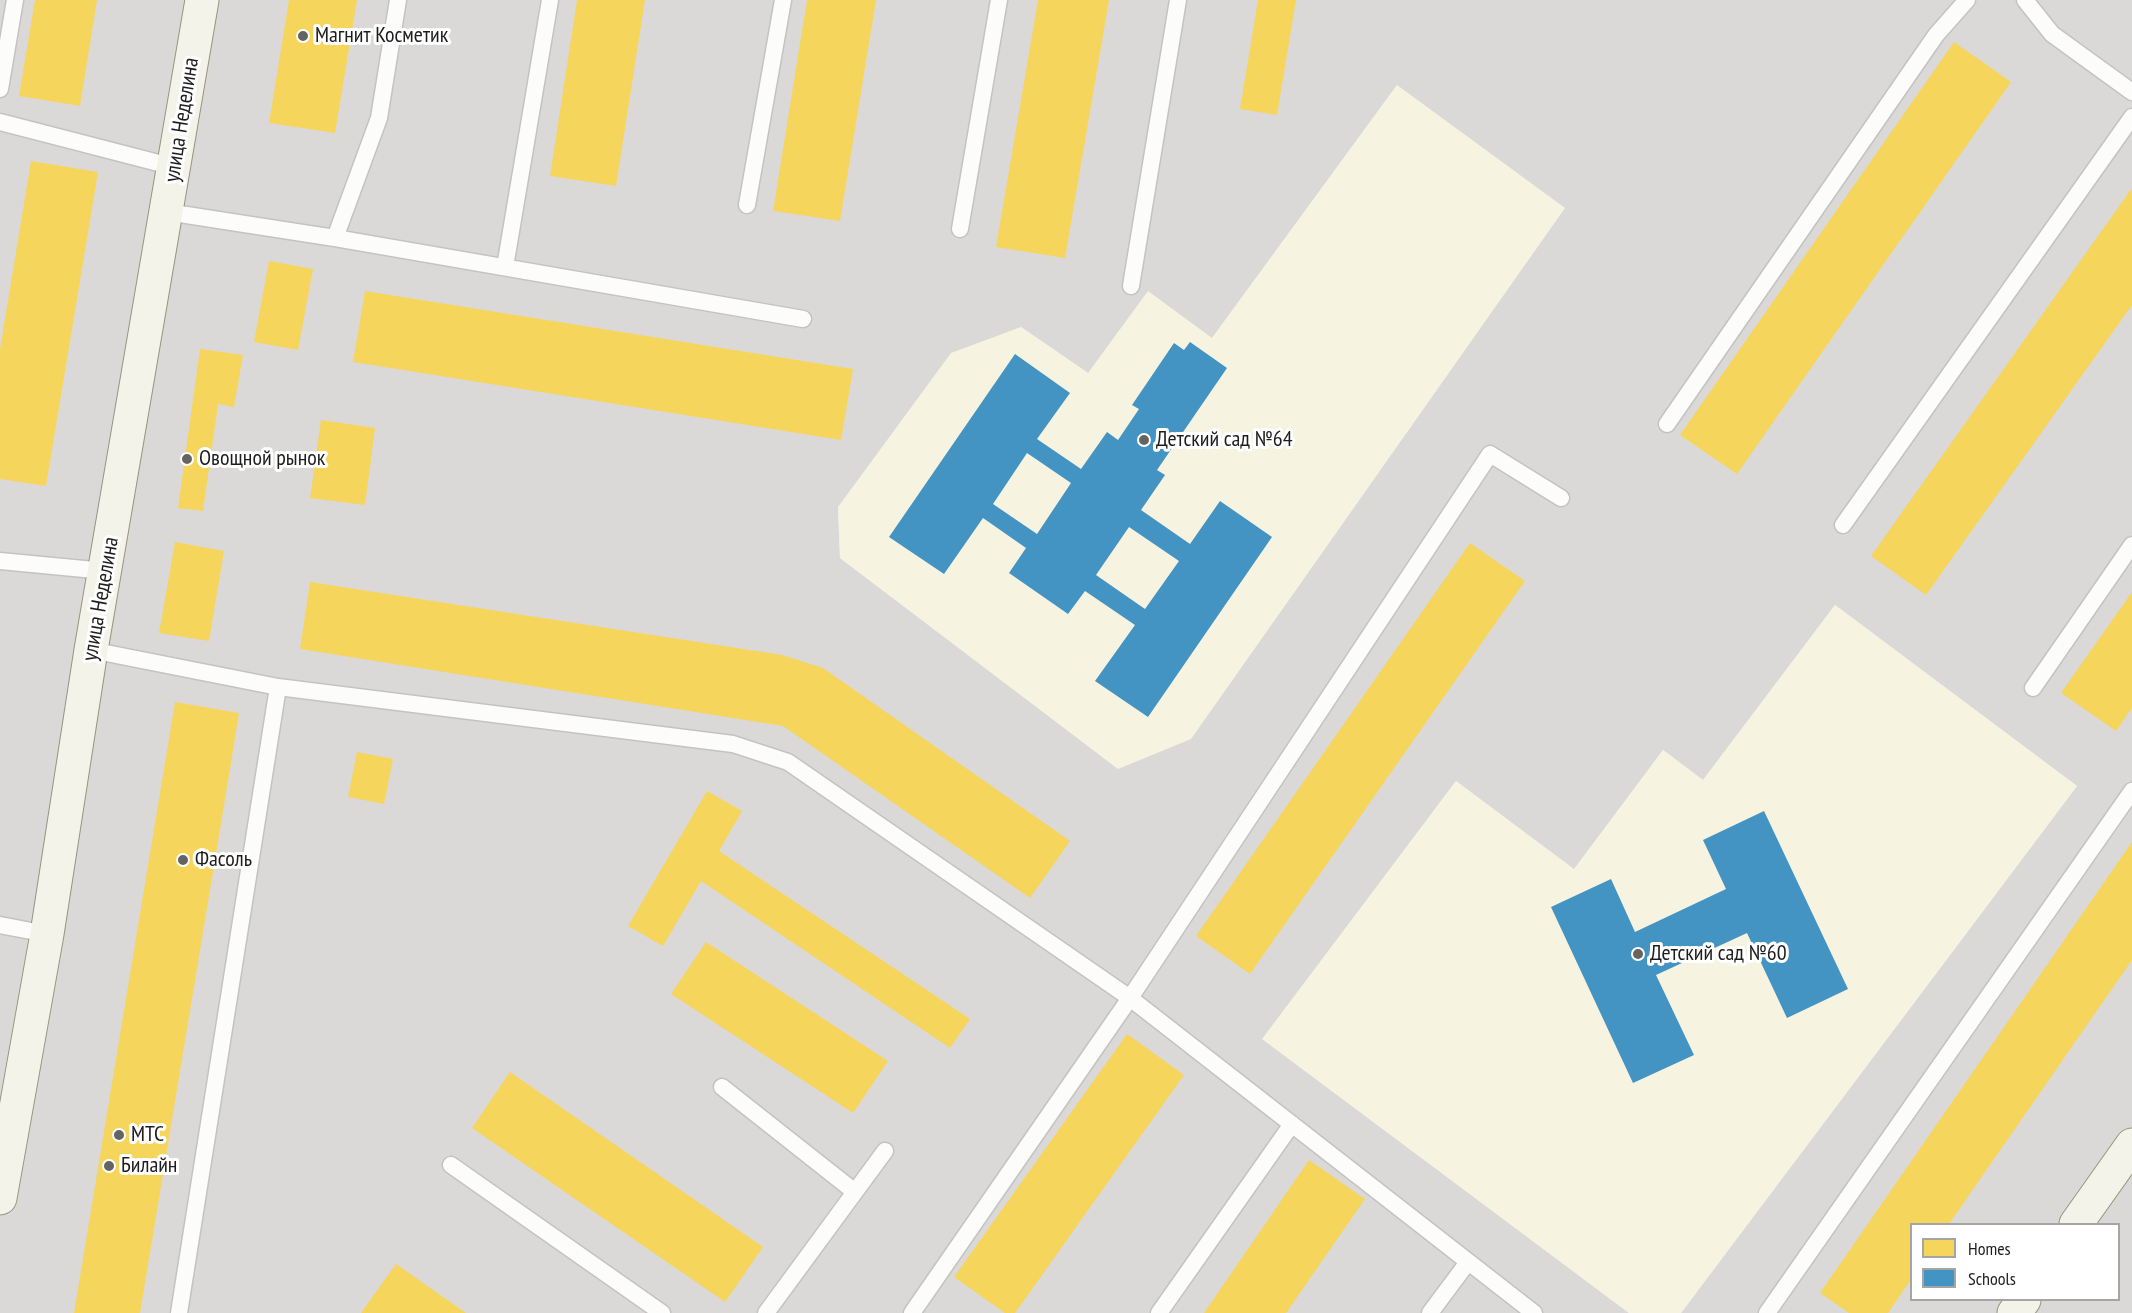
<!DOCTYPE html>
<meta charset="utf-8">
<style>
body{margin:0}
#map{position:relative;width:2132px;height:1313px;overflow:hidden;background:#ece9e6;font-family:"PT Sans Narrow",sans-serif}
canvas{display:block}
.legend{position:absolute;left:1910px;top:1223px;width:210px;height:78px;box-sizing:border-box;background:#fff;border:2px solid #a5a5a5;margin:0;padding:8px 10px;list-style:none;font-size:18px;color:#1d1d1d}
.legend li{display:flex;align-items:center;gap:12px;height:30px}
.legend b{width:30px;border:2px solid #a5a5a5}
</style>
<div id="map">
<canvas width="2132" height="1313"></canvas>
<ul class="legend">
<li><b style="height:16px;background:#f6d55c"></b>Homes</li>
<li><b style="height:16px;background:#4393c3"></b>Schools</li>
</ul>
</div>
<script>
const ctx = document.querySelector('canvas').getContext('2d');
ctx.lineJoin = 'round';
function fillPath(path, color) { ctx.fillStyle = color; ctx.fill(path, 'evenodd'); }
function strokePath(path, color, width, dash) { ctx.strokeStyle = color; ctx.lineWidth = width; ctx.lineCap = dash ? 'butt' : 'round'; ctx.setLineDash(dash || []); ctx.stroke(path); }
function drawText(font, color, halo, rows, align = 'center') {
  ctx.font = font + ' "PT Sans Narrow",sans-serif'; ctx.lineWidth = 6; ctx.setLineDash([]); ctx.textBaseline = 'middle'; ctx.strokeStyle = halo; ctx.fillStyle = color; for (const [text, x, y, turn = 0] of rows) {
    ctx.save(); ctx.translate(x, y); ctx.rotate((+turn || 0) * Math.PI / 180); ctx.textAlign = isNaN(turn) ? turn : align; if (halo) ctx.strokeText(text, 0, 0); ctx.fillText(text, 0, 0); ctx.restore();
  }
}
fillPath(new Path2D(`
 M0 0H2132V1313H1681L2077 786 1835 605 1703 780 1663 750 1574 870 1456 781 1263 1039 1629 1313H0ZM1397 85 1118 768 840 558 838 507 1021 327 1088 373 1212 338ZM1912 1224H2118V1300H1912Z`), '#dbd9d7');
fillPath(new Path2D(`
 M1397 85 1565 208 1191 739 1118 769 840 558 838 507 951 353 1021 327 1088 373 1148 291 1212 338Z
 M1835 605 2077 786 1681 1313H1629L1262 1039 1456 781 1574 869 1663 750 1703 780Z`), '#f6f4e0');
fillPath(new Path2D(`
 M35 0H97L80 106 19 96Z
 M289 0H357L335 133 269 123Z
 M577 0H645L616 186 550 176Z
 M807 0H876L840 221 773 211Z
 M1038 0H1109L1065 258 996 247Z
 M1258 0H1296L1277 115 1240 109Z
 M1954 42 2011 82 1737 474 1680 435Z
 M31 161 98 172 46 486 0 479V349Z
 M2132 188V305L1926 595 1871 556Z
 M269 261 313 269 298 350 254 342Z
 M365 291 853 369 841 440 353 362Z
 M200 349 243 355 234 407 218 404 203 511 178 508Z
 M321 420 375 428 365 505 310 498Z
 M175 542 224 551 209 641 159 633Z
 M1470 543 1525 581 1250 974 1196 936Z
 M310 582 782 655 823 668 1070 841 1030 898 783 726 300 649Z
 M2132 592V708L2116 731 2061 693Z
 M175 702 239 713 229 775 140 1313H74Z
 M357 752 393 759 384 804 348 797Z
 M707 791 742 811 719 851 970 1019 950 1048 701 881 663 946 628 926Z
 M2132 842V960L1949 1224H1912V1278L1888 1313H1849L1820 1293Z
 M706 942 888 1061 853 1113 671 994Z
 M1127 1034 1184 1075 1015 1313H1005L954 1277Z
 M510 1072 763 1247 725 1302 472 1128Z
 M1309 1160 1365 1199 1286 1313H1204Z
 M396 1264 466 1313H361Z`), '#f6d55c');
fillPath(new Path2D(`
 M1190 342 1227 368 1157 470 1165 475 1141 510 1190 544 1220 501 1272 537 1148 717 1095 681 1135 625 1085 591 1068 614 1009 573 1026 548 983 518 944 574 889 537 1015 354 1070 393 1037 439 1081 469 1107 432 1118 440 1139 409 1132 405 1174 343 1184 350ZM1027 453 1071 483 1037 534 993 504ZM1129 527 1179 561 1145 609 1096 575Z
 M1764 811 1848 989 1787 1018 1747 933 1656 975 1694 1055 1633 1083 1551 907 1611 879 1635 932 1726 889 1703 840Z`), '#4393c3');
const lane = new Path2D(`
 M2025 0 2052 34 2132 92
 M0 89 15 0
 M0 122 174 167
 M747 205 783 0
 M167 212 335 238 803 319
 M960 229 999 0
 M335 238 379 118 398 0
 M505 267 550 0
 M1131 286 1178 0
 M1667 424 1936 35 1967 0
 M1843 525 2132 117
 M0 561 105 571
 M91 650 278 687 733 744 788 762 1130 998 1490 454 1561 498
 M2033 688 2132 545
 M0 925 47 934
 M722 1087 855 1192
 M451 1165 662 1313
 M179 1313 278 687
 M766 1313 885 1151
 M912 1313 1130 998 1534 1313
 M1159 1313 1292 1124
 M1430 1313 1468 1262
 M1767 1313 2132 791`);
const secondary = new Path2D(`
 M0 1198 47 934 91 650 202 0
 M2076 1224 2132 1145
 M2014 1313 2024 1300`);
strokePath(lane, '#c4c3c2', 19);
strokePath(secondary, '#96957d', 35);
strokePath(lane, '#fcfcfb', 16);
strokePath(secondary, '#f4f3e9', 33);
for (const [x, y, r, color] of [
 [303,36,6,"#656463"],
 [1144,440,6,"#656463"],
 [187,459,6,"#656463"],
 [183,860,6,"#656463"],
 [1638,954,6,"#656463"],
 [119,1135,6,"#656463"],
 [109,1166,6,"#656463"]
]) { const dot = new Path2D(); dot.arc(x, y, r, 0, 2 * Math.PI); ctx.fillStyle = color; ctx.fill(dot); strokePath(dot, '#fff', 2); }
drawText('22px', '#1d1d1d', '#fff', [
 ["Магнит Косметик",315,36],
 ["Детский сад №64",1156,440],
 ["Овощной рынок",199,459],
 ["Фасоль",195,860],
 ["Детский сад №60",1650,954],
 ["МТС",131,1135],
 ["Билайн",121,1166]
], 'left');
drawText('22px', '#1d1d1d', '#fff', [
 ["улица Неделина",182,120,-81],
 ["улица Неделина",101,599,-80]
]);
</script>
